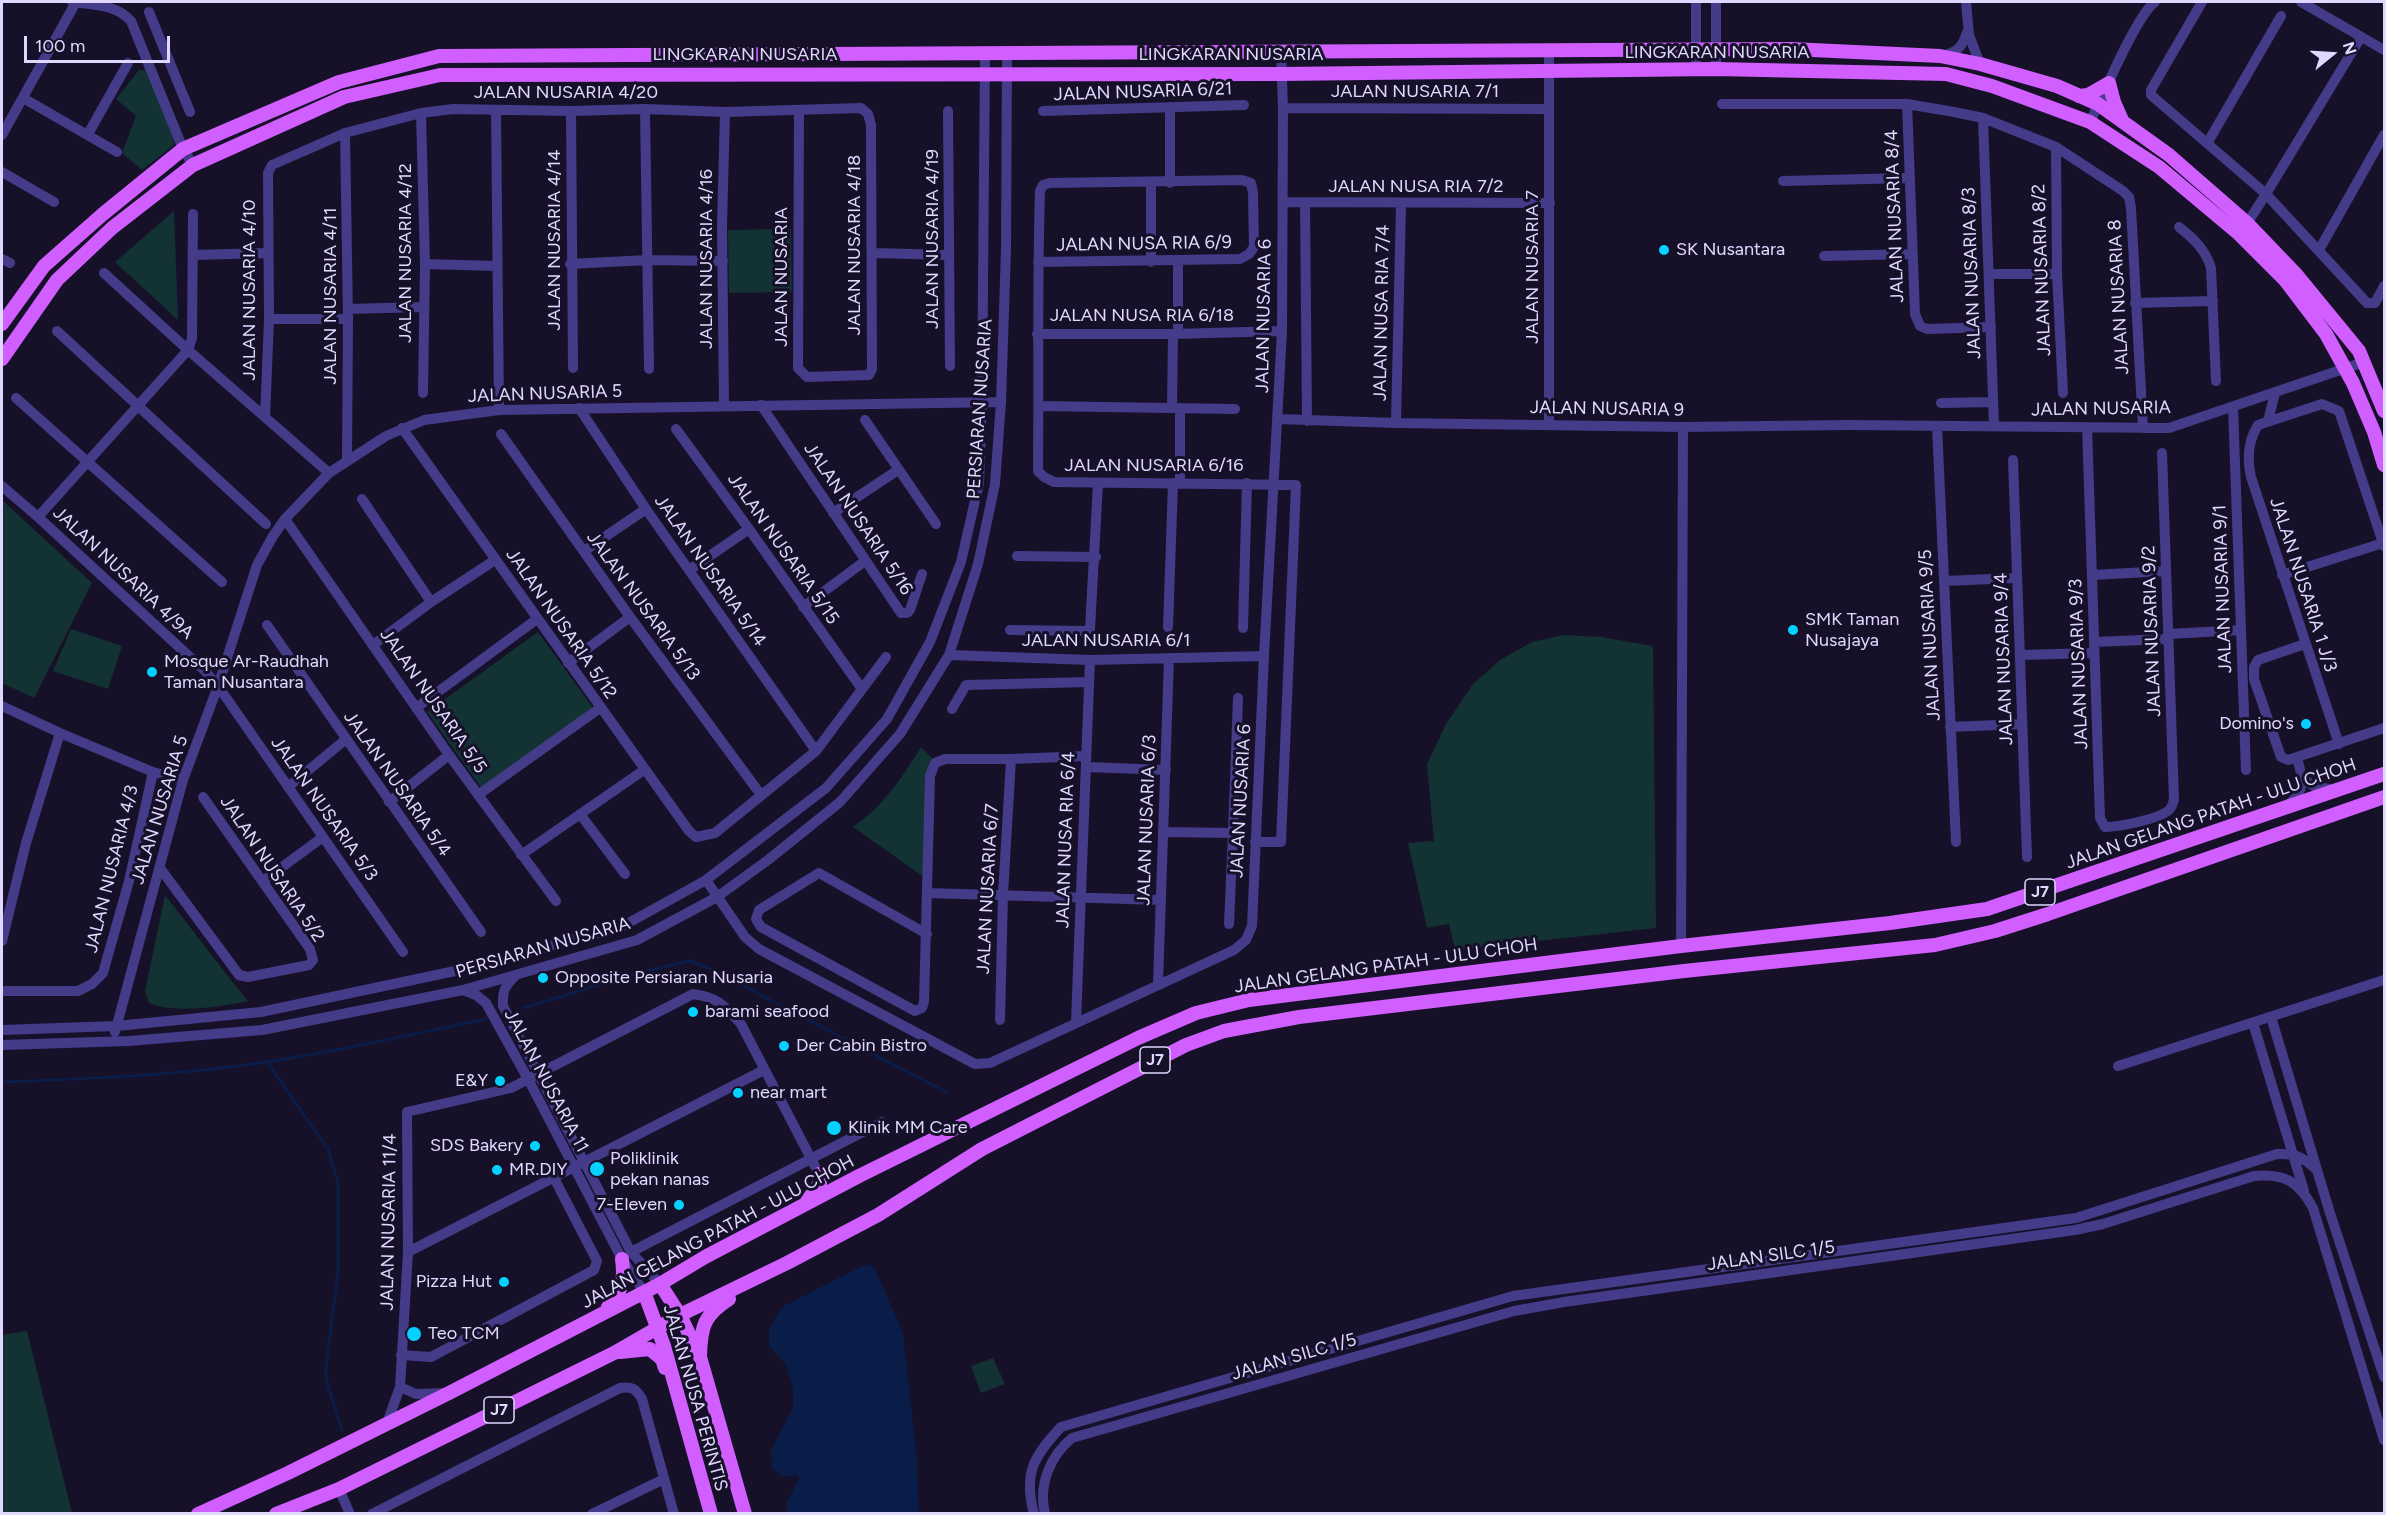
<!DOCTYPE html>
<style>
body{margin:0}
#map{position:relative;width:2386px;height:1515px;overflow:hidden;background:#171029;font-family:Figtree,sans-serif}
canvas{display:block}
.frame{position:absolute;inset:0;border:3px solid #e0d8ff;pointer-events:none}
.north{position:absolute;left:2302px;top:24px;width:60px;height:60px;-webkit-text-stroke:4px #171029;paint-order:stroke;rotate:72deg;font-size:16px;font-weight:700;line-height:24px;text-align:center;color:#e0d8ff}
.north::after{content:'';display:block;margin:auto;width:21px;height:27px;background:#e0d8ff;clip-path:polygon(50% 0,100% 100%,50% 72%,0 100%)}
.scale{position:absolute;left:24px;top:36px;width:146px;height:27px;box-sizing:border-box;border:3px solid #e0d8ff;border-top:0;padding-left:8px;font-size:18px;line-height:21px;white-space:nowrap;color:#e0d8ff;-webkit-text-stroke:4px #171029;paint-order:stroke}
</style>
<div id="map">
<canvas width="2386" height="1515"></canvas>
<div class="frame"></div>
<div class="north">N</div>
<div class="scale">100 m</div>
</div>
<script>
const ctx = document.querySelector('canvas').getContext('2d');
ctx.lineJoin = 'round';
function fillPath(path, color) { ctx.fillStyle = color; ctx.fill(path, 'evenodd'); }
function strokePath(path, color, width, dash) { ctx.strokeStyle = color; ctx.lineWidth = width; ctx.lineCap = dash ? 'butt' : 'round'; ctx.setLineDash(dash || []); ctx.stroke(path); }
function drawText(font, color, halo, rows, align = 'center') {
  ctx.font = font + ' Figtree,sans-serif'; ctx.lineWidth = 6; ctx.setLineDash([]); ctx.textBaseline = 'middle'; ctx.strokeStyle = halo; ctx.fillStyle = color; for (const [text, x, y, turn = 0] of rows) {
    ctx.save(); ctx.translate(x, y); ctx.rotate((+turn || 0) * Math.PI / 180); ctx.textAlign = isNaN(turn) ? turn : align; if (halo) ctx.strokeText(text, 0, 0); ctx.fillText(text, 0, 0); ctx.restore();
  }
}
fillPath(new Path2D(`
 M139 70H147L173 137 174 145 142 170 122 153 136 116 116 99Z
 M174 211 178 320 115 262Z
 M791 229 792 292 729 293 728 230Z
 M2 500 92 583 34 698 2 683Z
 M71 629 122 646 108 689 53 671Z
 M538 632 593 708 482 789 427 712Z
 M1563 635 1601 637 1653 646 1656 928 1455 950 1449 924 1427 928 1408 843 1434 841 1427 764 1446 724 1473 684 1500 660 1532 642Z
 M921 747 935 761 925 878 853 827C883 806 902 778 921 747Z
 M165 895 238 989 248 1001C222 1007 174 1014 149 1003L145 991Z
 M27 1331 72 1513H2V1335Z
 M993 1358 1005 1384 981 1393 971 1366Z`), '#133233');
fillPath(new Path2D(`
 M870 1265 875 1269 903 1333 917 1459 919 1513H788L786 1503 799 1480 797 1475 782 1477 772 1468 771 1450 793 1408V1388L785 1363 769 1346V1329L782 1307 862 1266Z`), '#0a1c48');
strokePath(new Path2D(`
 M524 1008 634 974 690 961 711 969 946 1092
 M267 1062 328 1149 338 1182V1273L326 1366V1379L342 1430
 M2 1082C81 1079 160 1076 239 1066 322 1055 404 1036 486 1019`), '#0a1c48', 3);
strokePath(new Path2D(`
 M72 2C93 5 116 4 131 21L183 149 193 165
 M1966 2 1969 35 1980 64
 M2202 2 2151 90V95L2266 194 2367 303H2375L2384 286
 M2301 2 2384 50
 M149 12 190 112
 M1549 50V425
 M1942 56C1957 52 1963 47 1967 32
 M1696 69V2
 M1716 69V2
 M23 98 117 152
 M1722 104H1907L1954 112 1983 118 2056 147 2123 191 2129 197 2131 208 2143 428
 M1907 104 1915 314 1920 326 1927 329 1991 327
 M1170 107V183
 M1283 108 1548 109
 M645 109 649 369
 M496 110 499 410
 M571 111 573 368
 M948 111 950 366
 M1043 111 1244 105
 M421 113 425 264 423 393
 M1983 118 1994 426
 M2090 122C2102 98 2137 14 2155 2
 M345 133 348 319 347 459
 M88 134 128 63
 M2 135 76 2
 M2208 142 2281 16
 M2056 147 2057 274 2063 393
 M2 172 54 202
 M1783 181 1910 178
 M1283 202 1550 203
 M1305 203 1307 421
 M2179 227C2193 238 2206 250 2211 268L2216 381
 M2244 228 2266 194 2361 37
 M2319 250 2384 135
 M873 253 949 255
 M193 255 267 253
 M1824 256 1913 254
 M2 259 10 263
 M1178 261V334
 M1038 262 1240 259 1249 254 1254 247 1253 193 1251 183 1242 180 1050 183 1043 185 1040 191C1037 284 1039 377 1038 471L1044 477 1054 482 1296 485 1281 842H1255
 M1151 262V182
 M425 264 497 266
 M570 264 648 260 723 261
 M104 273 188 350 329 473
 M1989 274H2057
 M2135 303 2213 301
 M348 309 423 307
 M269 319H348
 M57 331 266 524
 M1037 334H1173L1282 331
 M16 398 222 582
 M1941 403 1993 402
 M761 405 901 613H907L910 610 922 574
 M724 406 722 225 725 112
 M1039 406 1235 409
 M2233 407 2246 770
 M579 408 646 509 816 751
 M1172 408 1173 334
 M265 417 269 319 268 173 272 165 345 133 421 113 453 109 571 111 645 109 725 112 861 108 868 114 871 125 872 369 869 375 807 377 798 368 799 111
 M1278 419 1396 423 1683 427 1849 425 2169 428 2364 362
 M865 420 936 524
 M2268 421 2275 393
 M1396 423 1401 204
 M1937 426 1956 842
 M2087 427 2100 818 2105 827C2118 827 2161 819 2170 809 2172 807 2173 802 2174 800L2162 453
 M402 428 689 831 696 837 715 833 816 751 886 657
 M676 429 749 529 862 689
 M501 434 630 617 761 795
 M2013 460 2027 857
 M1180 483V408
 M2 486 38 517 204 670 218 686 403 952
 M362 499 431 602
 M833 513 898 470
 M38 517 188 350 192 338 193 214
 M285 519 449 755 556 901
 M584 551 646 509
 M1017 556 1096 557
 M689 570 749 529
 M2092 575 2166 571
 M2282 575 2383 543
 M1944 581 2017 578
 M803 607 865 561
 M267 625 481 932
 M1168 627 1173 483
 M1243 628 1247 483
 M1010 630 1085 631 1090 629 1098 483
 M2168 634 2241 630
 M2094 642 2168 639
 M2305 644 2258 660 2254 667V679L2281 757 2288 760 2384 728
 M373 645 431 602 495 560
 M949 655 1090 660 1264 656
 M2020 655 2094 653
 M568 663 630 617
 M2 706 60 733
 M416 708 537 619
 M952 709 966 685 1089 682
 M1950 727 2022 724
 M2339 744 2251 477C2247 460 2248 441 2258 425L2322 404 2339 411 2384 546
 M1086 767 1166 770
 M2303 779 2314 786 2333 790
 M288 787 345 740
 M478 795 600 708
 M389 802 449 755
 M2288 805C2307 788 2303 780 2297 758
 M580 814 625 874
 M1164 832 1233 833 1229 924
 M1233 833 1238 698
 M521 855 644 770
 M160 868 239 975 248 977 309 965 313 960 310 949 203 797
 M706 880 745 937 759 949 975 1064 990 1063 1014 1052 1234 950 1246 940 1252 926 1264 656 1282 331 1283 108 1281 52
 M263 881 323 837
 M927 893 1161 900
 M927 934 819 873 759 910 756 919 761 927 915 1011 922 1008 924 1002 930 776 935 763 945 759H1011L1086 756
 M2 941 26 843 60 733 153 772 183 780
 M1681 946 1683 427
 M515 976C505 986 502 991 503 1006L631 1252 660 1284
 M1158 984 1169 658
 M463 990 476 995 486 1003 528 1079 622 1259 644 1292
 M2 991H78L92 984 103 973 129 881 153 772
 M2271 1017 2330 1213 2384 1377
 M1000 1020 1003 894 1011 759
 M1076 1022 1090 660
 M2253 1023 2304 1191
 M2 1030 116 1026 261 1012 474 967 623 926 706 880 826 788 887 719 930 642 961 562 979 483 982 402 985 54
 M115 1032 183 780 218 686 257 565 273 536 285 519 329 473 386 436 424 420 499 410 1001 402
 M2 1045 129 1041 262 1030 463 990 637 940 717 897 768 860 840 802 900 734 949 655 978 564 995 484 1001 402 1006 249 1007 54
 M2118 1066 2384 980
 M408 1252 764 1070
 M631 1252 882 1122
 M401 1355 431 1357 594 1270 597 1261 554 1178
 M400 1387 416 1394 446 1393
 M387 1423 400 1387 408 1252 407 1112 511 1088 693 994C718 997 725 1006 741 1024L819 1174
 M339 1489 350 1514
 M372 1514 620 1388C632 1386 636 1389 642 1399L674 1514
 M592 1514 664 1479
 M1034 1514C1023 1473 1034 1456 1061 1427L1513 1296 2076 1218 2277 1154C2297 1153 2302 1157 2317 1170
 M1045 1514C1038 1485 1050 1456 1072 1438L1514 1311 1564 1302 2075 1230 2103 1224 2254 1176C2285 1173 2299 1182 2313 1208L2384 1440`), '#443b89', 10);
strokePath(new Path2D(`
 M2079 96 2088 95 2109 83 2114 102 2122 120
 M2 324 44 266 103 214 183 149 339 82 439 56 1791 49 1940 56 1980 64 2057 86 2098 104 2169 155 2247 223 2295 273 2359 351 2384 411
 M2 359 57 280 112 228 193 165 344 97 440 75 1281 74 1716 69 1946 74 1992 86 2090 122 2159 167 2239 234 2285 280 2326 334 2353 383 2374 432 2384 465
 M807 1201 820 1183 819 1174
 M660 1284 680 1315 700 1357 745 1514
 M644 1292 664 1346 711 1514
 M608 1307C622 1291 625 1281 622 1259
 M620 1352 650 1349 662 1359 665 1368
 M700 1355C701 1326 704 1315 729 1299
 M198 1514 288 1473 449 1393 660 1284 705 1257 859 1176 1138 1038 1196 1013 1249 1000 1681 946 1890 923 1987 909 2384 774
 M276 1514 339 1489 614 1353 680 1315 787 1263 878 1215 982 1149 1186 1045 1224 1031 1299 1017 1684 971 1935 945 1995 931 2048 914 2384 797`), '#d15fff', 14);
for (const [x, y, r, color] of [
 [1664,250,6,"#04d1ff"],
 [1793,630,6,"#04d1ff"],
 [152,672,6,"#04d1ff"],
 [2306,724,6,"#04d1ff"],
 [543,978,6,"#04d1ff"],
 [693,1012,6,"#04d1ff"],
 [784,1046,6,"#04d1ff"],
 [500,1081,6,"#04d1ff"],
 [738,1093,6,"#04d1ff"],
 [834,1128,8,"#04d1ff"],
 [535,1146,6,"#04d1ff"],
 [597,1169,8,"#04d1ff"],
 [497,1170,6,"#04d1ff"],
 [679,1205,6,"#04d1ff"],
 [504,1282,6,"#04d1ff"],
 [414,1334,8,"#04d1ff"]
]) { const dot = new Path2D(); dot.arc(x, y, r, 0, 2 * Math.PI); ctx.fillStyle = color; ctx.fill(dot); strokePath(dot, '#171029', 2); }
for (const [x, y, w] of [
 [2040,892,30],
 [1155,1060,30],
 [499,1410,30]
]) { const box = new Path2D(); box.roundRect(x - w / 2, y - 13, w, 26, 4.5); ctx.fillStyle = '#171029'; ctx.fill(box); strokePath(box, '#e0d8ff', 1.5); }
drawText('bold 16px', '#e0d8ff', null, [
 ["J7",2040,892],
 ["J7",1155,1060],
 ["J7",499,1410]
]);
drawText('18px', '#e0d8ff', '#171029', [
 ["LINGKARAN NUSARIA",1717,53],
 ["LINGKARAN NUSARIA",745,55],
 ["LINGKARAN NUSARIA",1231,55],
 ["JALAN NUSARIA 6/21",1143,92,-2],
 ["JALAN NUSARIA 7/1",1415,92],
 ["JALAN NUSARIA 4/20",566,93],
 ["JALAN NUSA RIA 7/2",1416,187],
 ["JALAN NUSARIA 8/4",1895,216,-92],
 ["JALAN NUSARIA 4/19",933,239,-90],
 ["JALAN NUSARIA 4/14",555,240,-90],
 ["JALAN NUSA RIA 6/9",1144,244,-1],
 ["JALAN NUSARIA 4/18",855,245,-90],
 ["JALAN NUSARIA 4/12",406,253,-90],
 ["JALAN NUSARIA 4/16",707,259,-90],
 ["JALAN NUSARIA 7",1533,267,-90],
 ["JALAN NUSARIA 8/2",2042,270,-92],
 ["JALAN NUSARIA 8/3",1972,273,-92],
 ["JALAN NUSARIA",782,277,-90],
 ["JALAN NUSARIA 4/10",250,290,-90],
 ["JALAN NUSARIA 4/11",331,296,-90],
 ["JALAN NUSARIA 8",2119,297,-93],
 ["JALAN NUSA RIA 7/4",1382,313,-89],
 ["JALAN NUSA RIA 6/18",1142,316],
 ["JALAN NUSARIA 6",1264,316,-89],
 ["JALAN NUSARIA 5",545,394,-2],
 ["PERSIARAN NUSARIA",980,409,-86],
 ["JALAN NUSARIA 9",1607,409,1],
 ["JALAN NUSARIA",2101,409,-1],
 ["JALAN NUSARIA 6/16",1154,466],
 ["JALAN NUSARIA 5/16",858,519,56],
 ["JALAN NUSARIA 5/15",783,549,55],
 ["JALAN NUSARIA 5/14",710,571,55],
 ["JALAN NUSARIA 4/9A",123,573,43],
 ["JALAN NUSARIA 1 J/3",2303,585,72],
 ["JALAN NUSARIA 9/1",2223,589,-92],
 ["JALAN NUSARIA 5/13",643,606,54],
 ["JALAN NUSARIA 5/12",561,624,55],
 ["JALAN NUSARIA 9/2",2152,631,-92],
 ["JALAN NUSARIA 9/5",1930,635,-93],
 ["JALAN NUSARIA 6/1",1106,641],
 ["JALAN NUSARIA 9/4",2004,659,-92],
 ["JALAN NUSARIA 9/3",2079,664,-92],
 ["JALAN NUSARIA 5/5",433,701,55],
 ["JALAN NUSARIA 5/4",397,784,55],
 ["JALAN NUSARIA 6",1241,801,-87],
 ["JALAN NUSARIA 5/3",324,809,55],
 ["JALAN NUSARIA 5",160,810,-73],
 ["JALAN GELANG PATAH - ULU CHOH",2211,814,-19],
 ["JALAN NUSARIA 6/3",1147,820,-88],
 ["JALAN NUSA RIA 6/4",1066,840,-88],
 ["JALAN NUSARIA 4/3",112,869,-76],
 ["JALAN NUSARIA 5/2",272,869,56],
 ["JALAN NUSARIA 6/7",988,889,-87],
 ["PERSIARAN NUSARIA",543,948,-16],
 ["JALAN GELANG PATAH - ULU CHOH",1386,966,-8],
 ["JALAN NUSARIA 11",546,1081,62],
 ["JALAN NUSARIA 11/4",389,1222,-89],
 ["JALAN GELANG PATAH - ULU CHOH",718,1232,-28],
 ["JALAN SILC 1/5",1771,1256,-8],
 ["JALAN SILC 1/5",1294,1357,-16],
 ["JALAN NUSA PERINTIS",695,1398,74]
]);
drawText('18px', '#e0d8ff', '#171029', [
 ["SK Nusantara",1676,250],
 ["SMK Taman",1805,620],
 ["Nusajaya",1805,641],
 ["Mosque Ar-Raudhah",164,662],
 ["Taman Nusantara",164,683],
 ["Domino's",2294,724,"right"],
 ["Opposite Persiaran Nusaria",555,978],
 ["barami seafood",705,1012],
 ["Der Cabin Bistro",796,1046],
 ["E&Y",488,1081,"right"],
 ["near mart",750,1093],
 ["Klinik MM Care",848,1128],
 ["SDS Bakery",523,1146,"right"],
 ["Poliklinik",610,1159],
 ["pekan nanas",610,1180],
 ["MR.DIY",509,1170],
 ["7-Eleven",667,1205,"right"],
 ["Pizza Hut",492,1282,"right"],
 ["Teo TCM",428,1334]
], 'left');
</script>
